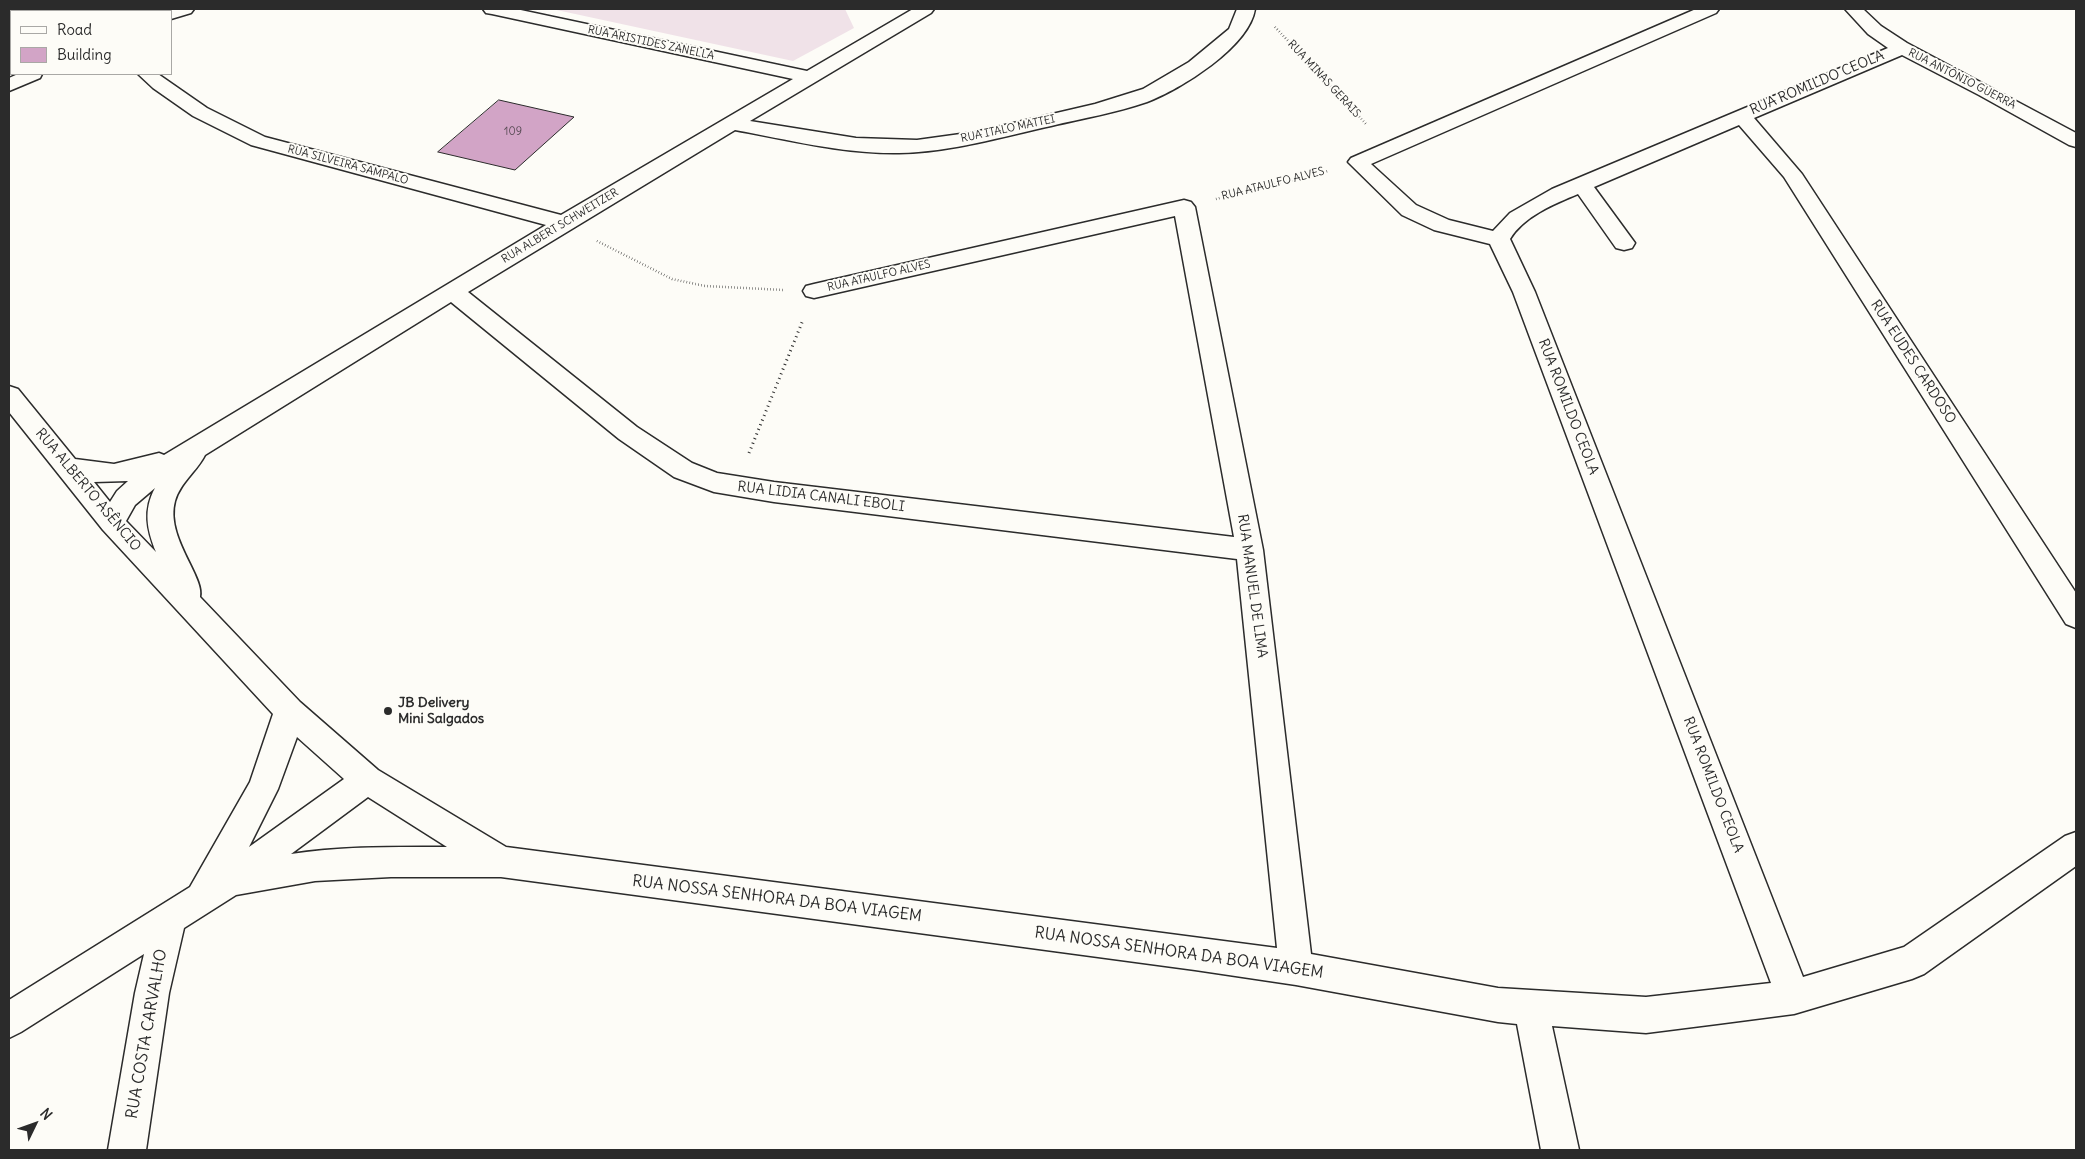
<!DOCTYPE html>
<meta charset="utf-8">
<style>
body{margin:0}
#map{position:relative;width:2085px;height:1159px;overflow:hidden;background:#fdfcf7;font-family:Delius,sans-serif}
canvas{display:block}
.frame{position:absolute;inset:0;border:10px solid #2b2b2b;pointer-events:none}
.legend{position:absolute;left:10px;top:10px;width:162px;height:65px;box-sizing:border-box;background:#fdfcf7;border:1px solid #a9a8a5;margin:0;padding:6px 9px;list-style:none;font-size:15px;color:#2b2b2b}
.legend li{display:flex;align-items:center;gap:10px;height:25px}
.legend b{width:25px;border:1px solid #a9a8a5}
.north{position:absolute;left:10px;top:1099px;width:50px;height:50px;-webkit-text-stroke:4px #fdfcf7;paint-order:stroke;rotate:48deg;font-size:14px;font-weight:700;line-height:20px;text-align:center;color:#2b2b2b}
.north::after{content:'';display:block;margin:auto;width:18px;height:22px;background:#2b2b2b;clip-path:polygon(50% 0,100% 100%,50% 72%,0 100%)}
</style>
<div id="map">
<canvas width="2085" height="1159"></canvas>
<div class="frame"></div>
<ul class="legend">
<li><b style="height:6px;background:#fdfcf7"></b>Road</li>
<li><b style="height:14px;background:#d2a4c6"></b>Building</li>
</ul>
<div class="north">N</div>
</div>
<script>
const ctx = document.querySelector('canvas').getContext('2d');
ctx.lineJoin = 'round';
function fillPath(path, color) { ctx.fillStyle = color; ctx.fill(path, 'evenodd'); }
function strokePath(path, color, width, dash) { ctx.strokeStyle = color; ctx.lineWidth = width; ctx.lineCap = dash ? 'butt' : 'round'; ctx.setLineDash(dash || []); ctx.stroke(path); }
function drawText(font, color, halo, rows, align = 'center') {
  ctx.font = font + ' Delius,sans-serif'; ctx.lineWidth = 4; ctx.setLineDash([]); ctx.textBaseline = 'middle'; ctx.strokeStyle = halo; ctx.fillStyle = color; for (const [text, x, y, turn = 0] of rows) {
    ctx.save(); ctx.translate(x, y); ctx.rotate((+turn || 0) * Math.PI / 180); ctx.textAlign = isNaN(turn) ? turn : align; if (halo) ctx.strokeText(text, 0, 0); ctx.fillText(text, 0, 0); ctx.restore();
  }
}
fillPath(new Path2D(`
 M552 9H845L854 28 793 61Z`), '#f0e2e8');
const building = new Path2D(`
 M499 100 574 117 515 170 438 152Z`);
fillPath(building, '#d2a4c6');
strokePath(building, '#2b2b2b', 1);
const minor = new Path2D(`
 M169 9H194L191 13 171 19V11H164Z
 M483 9H516L807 71 913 9H934L931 13 750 121 856 138 917 140 975 132 1095 104 1143 89 1189 62 1229 29 1237 9H1255C1249 47 1181 89 1147 102 1116 113 1083 118 1051 126 1001 137 951 152 899 153 844 154 789 140 735 130L468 292 637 427 692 463 717 473 774 482 1234 537 1175 216 814 298 806 296 803 291 806 286 814 284 1184 200 1191 202 1195 207 1263 550 1311 954 1498 988 1646 997 1771 983 1513 292 1490 244 1434 230 1402 215 1348 162 1351 158 1696 9H1719L1716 13 1371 164 1416 205 1449 220 1493 231 1510 213 1552 189 1888 48 1868 34 1845 9H1863L1881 26 1907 43 2076 133V147L2069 145 1979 95 1902 55 1754 118 1802 174 2076 593V628L2066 624 1784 177 1739 125 1594 187 1635 243 1632 248 1624 250 1616 248 1578 194C1554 204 1524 216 1510 239L1535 292 1803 977 1904 947 2065 836 2076 832V866L1924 974 1912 979 1794 1014 1717 1024 1646 1033 1552 1026 1579 1150H1541L1517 1024 1498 1022 1296 985 1195 970 501 877H391L315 881 236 895 184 928 169 993 146 1150H108L135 993 144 954 21 1032 9 1038V1000L190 887 250 782 273 714 103 530 9 412V386L18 389 75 459 114 464 159 453 164 455 546 225 251 145 193 116 153 88 138 74H158L207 108 265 137 561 215 793 79 492 14 486 13ZM451 302 619 439 674 477 714 492 774 502 1237 559 1277 948 506 847 378 770 300 702 200 597C205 577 165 537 175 501 180 483 197 471 205 455ZM128 481 117 491 110 502 94 482ZM155 488C143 510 147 530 156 552L126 521 135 505ZM297 737 344 779 249 847 278 789ZM368 797 447 847C395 847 342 846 291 854Z
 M18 74H42L40 78 9 91V78Z`);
strokePath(minor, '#2b2b2b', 3);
strokePath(new Path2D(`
 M1275 27 1367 125
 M1216 199 1328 171
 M597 241 672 279 705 286 784 290`), '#2b2b2b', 2.5, [0.5, 2.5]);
strokePath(new Path2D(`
 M749 453 803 320`), '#2b2b2b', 3, [1, 4]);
fillPath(minor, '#fdfcf7');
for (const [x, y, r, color] of [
 [388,711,5,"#2b2b2b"]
]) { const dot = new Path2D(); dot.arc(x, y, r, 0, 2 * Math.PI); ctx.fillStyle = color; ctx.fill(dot); strokePath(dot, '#fdfcf7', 2); }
drawText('11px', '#2b2b2b', '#fdfcf7', [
 ["RUA ARISTIDES ZANELLA",651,43,12],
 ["RUA MINAS GERAIS",1324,79,47],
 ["RUA ANTÔNIO GUERRA",1962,79,27],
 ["RUA ITALO MATTEI",1008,129,-12],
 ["RUA SILVEIRA SAMPALO",348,165,15],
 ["RUA ATAULFO ALVES",1273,184,-14],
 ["RUA ALBERT SCHWEITZER",560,226,-31],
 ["RUA ATAULFO ALVES",879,276,-13]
]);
drawText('11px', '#554952', null, [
 ["109",513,132]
]);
drawText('14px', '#2b2b2b', '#fdfcf7', [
 ["RUA ROMILDO CEOLA",1817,83,-23],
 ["RUA EUDES CARDOSO",1913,362,57],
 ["RUA ROMILDO CEOLA",1568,407,69],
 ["RUA ALBERTO ASÊNCIO",88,490,50],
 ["RUA LIDIA CANALI EBOLI",821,497,7],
 ["RUA MANUEL DE LIMA",1252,586,82],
 ["RUA ROMILDO CEOLA",1713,785,69]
]);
drawText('bold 14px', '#2b2b2b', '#fdfcf7', [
 ["JB Delivery",398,703],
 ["Mini Salgados",398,719]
], 'left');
drawText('16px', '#2b2b2b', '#fdfcf7', [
 ["RUA NOSSA SENHORA DA BOA VIAGEM",777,899,7],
 ["RUA NOSSA SENHORA DA BOA VIAGEM",1179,953,8],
 ["RUA COSTA CARVALHO",147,1034,-80]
]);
</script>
